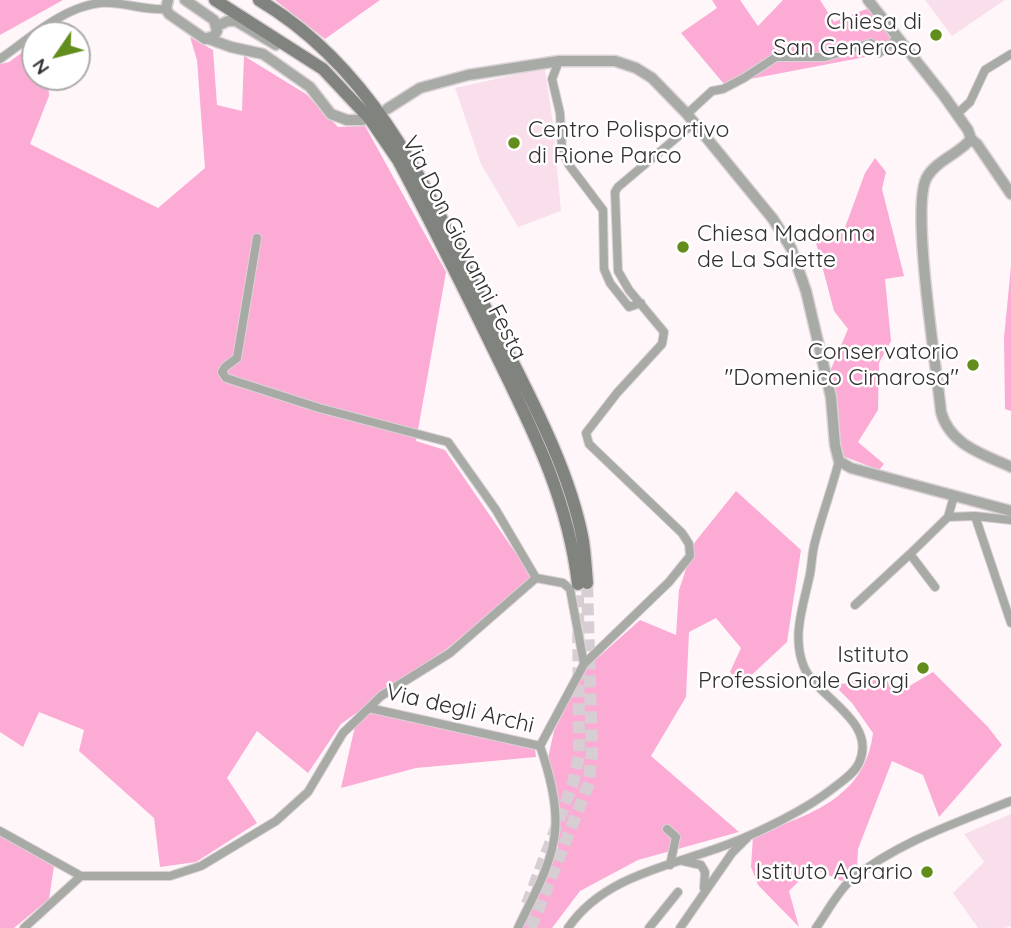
<!DOCTYPE html>
<style>
body{margin:0}
#map{position:relative;width:1011px;height:928px;overflow:hidden;background:#fff6fa;font-family:Quicksand,sans-serif}
canvas{display:block}
.north{position:absolute;left:21px;top:21px;width:70px;height:70px;box-sizing:border-box;background:#fff;border:2px solid #adacad;border-radius:50%;rotate:235deg;font-size:19px;font-weight:700;line-height:28px;text-align:center;color:#332f31}
.north::after{content:'';display:block;margin:auto;width:24px;height:32px;background:#628d1c;clip-path:polygon(50% 0,100% 100%,50% 72%,0 100%)}
</style>
<div id="map">
<canvas width="1011" height="928"></canvas>
<div class="north">N</div>
</div>
<script>
const ctx = document.querySelector('canvas').getContext('2d');
ctx.lineJoin = 'round';
function fillPath(path, color) { ctx.fillStyle = color; ctx.fill(path, 'evenodd'); }
function strokePath(path, color, width, dash) { ctx.strokeStyle = color; ctx.lineWidth = width; ctx.lineCap = dash ? 'butt' : 'round'; ctx.setLineDash(dash || []); ctx.stroke(path); }
function drawText(font, color, halo, rows, align = 'center') {
  ctx.font = font + ' Quicksand,sans-serif'; ctx.lineWidth = 5; ctx.setLineDash([]); ctx.textBaseline = 'middle'; ctx.strokeStyle = halo; ctx.fillStyle = color; for (const [text, x, y, turn = 0] of rows) {
    ctx.save(); ctx.translate(x, y); ctx.rotate((+turn || 0) * Math.PI / 180); ctx.textAlign = isNaN(turn) ? turn : align; if (halo) ctx.strokeText(text, 0, 0); ctx.fillText(text, 0, 0); ctx.restore();
  }
}
fillPath(new Path2D(`
 M925 0H1005L952 36Z
 M536 70H545L553 123 561 211 518 227 481 164 455 88Z
 M1011 814V926L1005 928H978L953 893 984 862 964 834Z`), '#f9dfec');
fillPath(new Path2D(`
 M0 0H63L0 35Z
 M275 0H380L325 39Z
 M712 0H740L758 26 783 0H820L834 22 869 8 902 50 724 84 681 33 717 8Z
 M190 37 213 50 217 105 242 111 244 56 306 94 338 127 365 126 446 272 416 441 445 450 532 577 448 648 341 724 308 773 257 731 227 778 257 823 196 862 160 867 154 818 79 751 84 730 39 712 23 747 0 732V64L9 62 35 43V77H48L49 96 30 144 158 208 205 168 197 60Z
 M875 158 886 172 882 189 904 276 885 279 891 341 879 363 878 410 858 442 884 464 879 470 840 455 831 369 848 329 834 311 815 239 843 233 865 173Z
 M1011 266V411L1005 409 1004 338Z
 M736 491 801 550 787 642 742 684 730 672 741 648 716 618 689 632 686 697 651 756 739 832 638 860 580 891 552 928H523L558 848 557 812 548 758 554 731 585 669 640 620 676 635 679 590 695 542Z
 M933 672 988 727 1002 745 939 817 923 775 892 761 858 849 857 868 842 881 812 868 789 891 799 927 758 885 751 867 753 836C808 815 865 799 873 733L852 703 831 682 843 684 876 673 901 691Z
 M370 712 535 748 536 757 416 768 341 788 355 726Z
 M0 836 54 866 49 899 14 928H0Z`), '#fcabd5');
strokePath(new Path2D(`
 M527 904 573 783 579 756 578 584
 M531 928 589 783 592 753 587 583`), '#d6ced2', 12, [12, 6]);
const minor = new Path2D(`
 M0 59C30 38 63 7 100 3 122 1 144 11 166 9
 M559 61 552 79 560 113 562 150 569 165 603 210 604 269 610 283 629 307 641 303
 M687 114 712 91 723 89 744 78 776 57H825L871 43 879 53 898 38
 M957 114 970 102 985 70 1011 54
 M257 238 237 358 225 367 222 372 226 378 319 408 448 442 496 510 536 578
 M975 516 1011 623
 M948 517 975 516 1011 520
 M935 587 910 554 948 517 954 496
 M855 605 910 554
 M584 664 669 582 690 556 689 544 682 533 589 444 586 433 617 393 662 344 664 332 629 290 618 271 615 192 618 187 694 123
 M369 708 381 696 450 653 536 578 563 583 570 589 584 664 540 746
 M667 829 676 837 670 865
 M0 831 81 876H170L201 866 276 821 308 792 343 733 369 708 540 746
 M683 861 701 865 705 872 704 888
 M24 928 81 876
 M518 928C532 898 552 865 555 832 558 804 549 772 540 746
 M568 928C604 875 672 866 729 844 760 832 807 809 832 789 841 782 854 774 859 763 878 721 817 698 804 667 791 636 804 604 810 574 812 563 812 552 815 542 822 515 832 488 839 461
 M649 928 678 892
 M680 928 732 853 747 838
 M816 928C827 913 837 892 851 880 898 842 956 823 1011 801`);
const tertiary = new Path2D(`
 M168 0 166 9 169 14 205 39 214 36 217 31 214 20 185 0
 M868 0 944 96 968 130 971 139
 M217 26 228 21H236L276 45
 M209 39 231 47 263 54 310 87 331 114 347 120H363
 M387 109 420 88 468 75 559 61H615L636 68 652 78 687 114 773 219 791 248 806 291 831 397 835 445 839 461 851 468 1011 511
 M971 139C959 154 937 160 927 177 910 205 937 370 941 412 950 445 983 454 1011 467
 M971 139 977 144 1011 194`);
const secondary = new Path2D(`
 M215 0 323 69 370 119 398 160C429 218 458 277 487 336 527 419 567 491 578 584
 M259 0C377 70 429 193 487 311 522 382 569 464 583 541 585 555 586 569 587 583`);
strokePath(minor, '#dad2d6', 10);
strokePath(tertiary, '#dad2d6', 13);
strokePath(secondary, '#dad2d6', 15);
strokePath(minor, '#a8aaa6', 8);
strokePath(tertiary, '#a8aaa6', 10);
strokePath(secondary, '#81847e', 12);
for (const [x, y, r, color] of [
 [936,35,7,"#628d1c"],
 [514,143,7,"#628d1c"],
 [683,247,7,"#628d1c"],
 [973,365,7,"#628d1c"],
 [923,668,7,"#628d1c"],
 [927,872,7,"#628d1c"]
]) { const dot = new Path2D(); dot.arc(x, y, r, 0, 2 * Math.PI); ctx.fillStyle = color; ctx.fill(dot); strokePath(dot, '#fff', 2.5); }
drawText('23px', '#332f31', '#fff', [
 ["Chiesa di",922,22],
 ["San Generoso",922,48],
 ["Centro Polisportivo",528,130,"left"],
 ["di Rione Parco",528,156,"left"],
 ["Chiesa Madonna",697,234,"left"],
 ["de La Salette",697,260,"left"],
 ["Conservatorio",959,352],
 ["\"Domenico Cimarosa\"",959,378],
 ["Istituto",909,655],
 ["Professionale Giorgi",909,681],
 ["Istituto Agrario",913,872]
], 'right');
drawText('23px', '#332f31', '#fff', [
 ["Via Don Giovanni Festa",464,248,63],
 ["Via degli Archi",460,709,13]
]);
</script>
